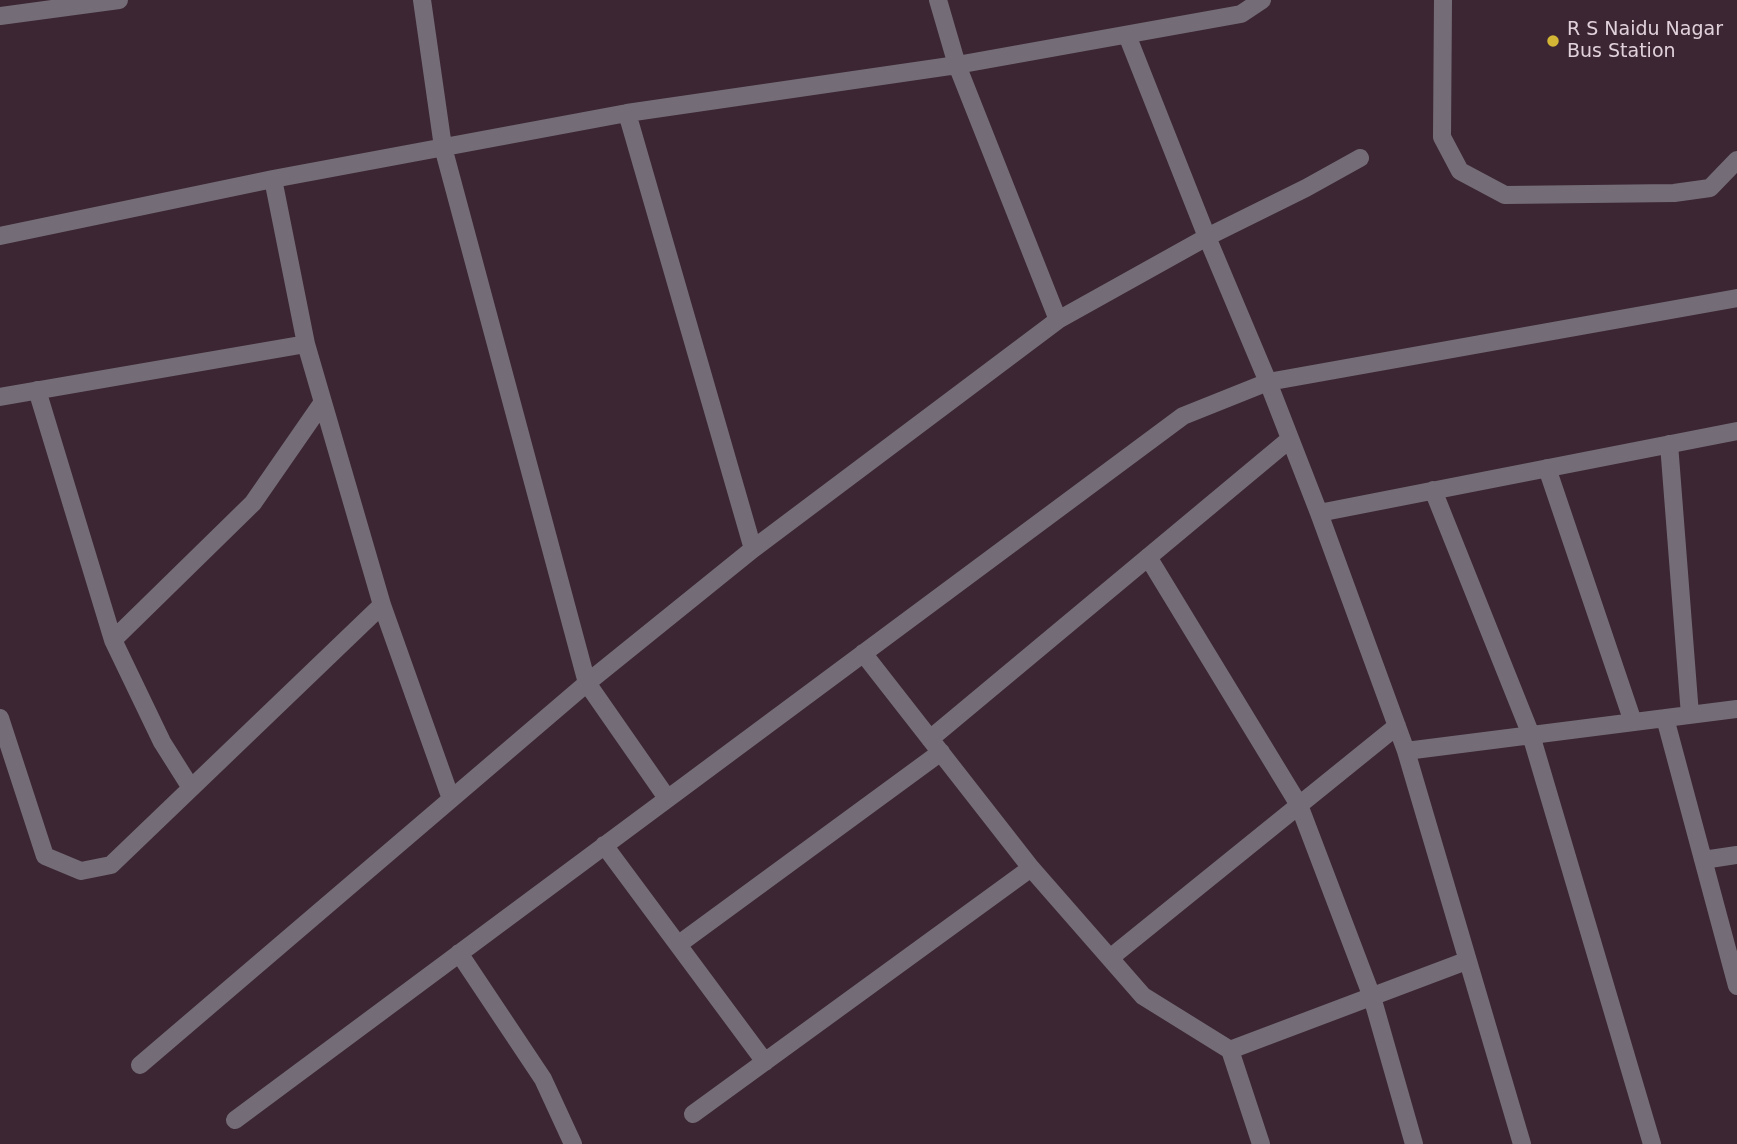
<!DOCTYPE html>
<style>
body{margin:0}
canvas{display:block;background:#3c2634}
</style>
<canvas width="1737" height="1144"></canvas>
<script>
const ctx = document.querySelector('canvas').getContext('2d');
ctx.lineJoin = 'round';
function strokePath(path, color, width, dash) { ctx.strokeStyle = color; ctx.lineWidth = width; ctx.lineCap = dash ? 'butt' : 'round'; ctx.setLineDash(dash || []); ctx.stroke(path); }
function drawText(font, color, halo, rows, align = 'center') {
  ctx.font = font + ' "DejaVu Sans",sans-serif'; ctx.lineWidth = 7; ctx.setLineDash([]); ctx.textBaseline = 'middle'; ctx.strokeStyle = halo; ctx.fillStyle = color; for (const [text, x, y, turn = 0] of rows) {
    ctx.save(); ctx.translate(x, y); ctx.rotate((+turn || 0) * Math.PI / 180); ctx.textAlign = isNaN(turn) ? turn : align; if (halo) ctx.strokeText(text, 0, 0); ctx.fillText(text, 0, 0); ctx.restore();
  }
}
strokePath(new Path2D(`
 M422 0 443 147 587 683 667 798
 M938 0 957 65 1058 320
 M1443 0 1442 137 1460 171 1505 195 1674 193 1710 188 1737 160
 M0 16 119 0
 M1127 35 1207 237 1268 382 1319 513 1406 751 1522 1144
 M627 113 753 549
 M273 179 306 344 382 605 451 799
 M0 236 273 179 627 113 957 65 1241 14 1262 0
 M37 390 113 640 162 742 191 788
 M0 397 306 344
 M1669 444 1690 715
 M1547 468 1633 722
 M1433 490 1531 735 1652 1144
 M1319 513 1737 431
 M1148 557 1299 805 1372 997 1414 1144
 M113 640 253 503 323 402
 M863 653 1031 868 1143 996 1230 1050 1261 1144
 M0 718 45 856 81 871 111 865 382 605
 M1665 718 1737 986
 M930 739 1290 439
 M1406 751 1737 709
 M604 845 765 1062
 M1703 860 1737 855
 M679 944 941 752
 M459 953 543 1079 573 1144
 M1110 958 1397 726
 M1230 1050 1466 961
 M140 1065 587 683 753 549 1058 320 1207 237 1306 188 1360 158
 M693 1114 1031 868
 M235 1120 1183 416 1268 382 1737 298`), '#746d77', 18);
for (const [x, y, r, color] of [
 [1553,41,7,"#d3b635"]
]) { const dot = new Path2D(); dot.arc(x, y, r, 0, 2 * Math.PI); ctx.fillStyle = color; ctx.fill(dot); strokePath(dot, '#3c2634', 2.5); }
drawText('19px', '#e0d1da', '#3c2634', [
 ["R S Naidu Nagar",1567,30],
 ["Bus Station",1567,52]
], 'left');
</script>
